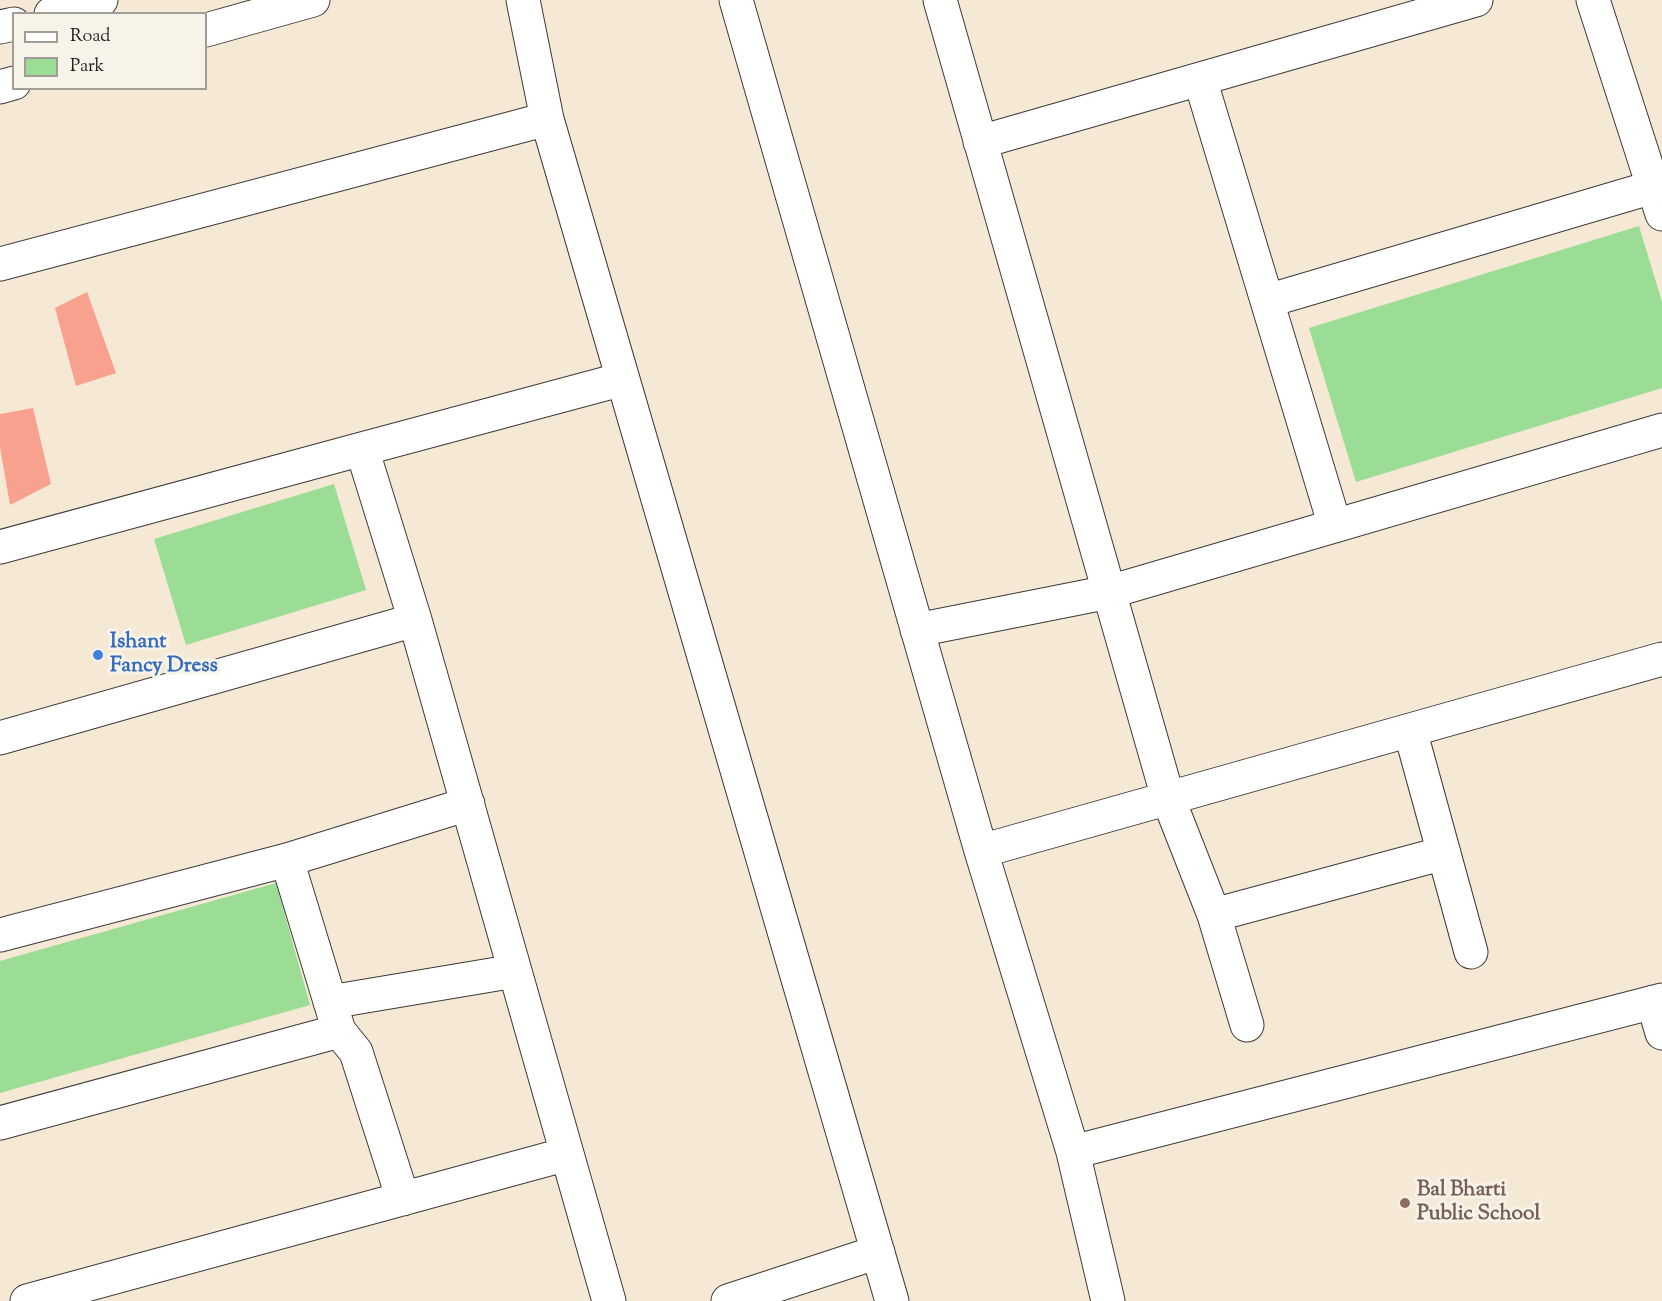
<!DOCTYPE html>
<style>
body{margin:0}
#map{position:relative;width:1662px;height:1301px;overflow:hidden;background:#f5e8d4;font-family:"Sorts Mill Goudy",serif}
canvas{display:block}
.legend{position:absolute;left:12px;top:12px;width:195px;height:78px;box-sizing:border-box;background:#f7f3e8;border:2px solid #9f9d96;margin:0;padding:8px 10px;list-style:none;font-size:18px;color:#1c1c1c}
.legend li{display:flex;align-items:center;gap:12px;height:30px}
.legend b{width:30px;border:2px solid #9f9d96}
</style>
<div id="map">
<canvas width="1662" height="1301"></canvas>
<ul class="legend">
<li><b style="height:8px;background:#fff"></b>Road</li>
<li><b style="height:16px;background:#9bdd94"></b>Park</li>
</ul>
</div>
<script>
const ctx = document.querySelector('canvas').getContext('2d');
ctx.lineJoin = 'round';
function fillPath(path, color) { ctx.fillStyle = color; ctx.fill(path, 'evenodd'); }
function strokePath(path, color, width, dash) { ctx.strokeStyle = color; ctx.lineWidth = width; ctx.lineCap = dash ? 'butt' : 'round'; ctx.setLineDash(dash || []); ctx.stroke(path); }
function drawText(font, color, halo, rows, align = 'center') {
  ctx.font = font + ' "Sorts Mill Goudy",serif'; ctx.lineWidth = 6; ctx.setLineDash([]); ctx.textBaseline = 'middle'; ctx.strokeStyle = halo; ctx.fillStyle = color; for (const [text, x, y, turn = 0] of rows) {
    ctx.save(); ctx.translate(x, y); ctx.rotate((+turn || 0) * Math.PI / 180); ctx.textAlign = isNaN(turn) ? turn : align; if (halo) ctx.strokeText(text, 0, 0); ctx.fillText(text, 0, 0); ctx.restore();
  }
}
fillPath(new Path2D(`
 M1639 226 1662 302V388L1356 482 1309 328Z
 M334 484 366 590 186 645 154 539Z
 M276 883 310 1005 0 1093V961Z`), '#9bdd94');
fillPath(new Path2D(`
 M87 292 116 373 76 386 55 308Z
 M33 408 51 484 10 505 0 447V414Z`), '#f8a18e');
const minor = new Path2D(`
 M523 0 547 119
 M736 0 981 851 1073 1152 1108 1301
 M940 0 1168 798 1214 915 1247 1025
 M1593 0 1662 214
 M51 14 101 0
 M0 27 14 24
 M206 30 313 0
 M1200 79 1335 526
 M0 87 14 83
 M980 142 1476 0
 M0 264 547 119 892 1301
 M1267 301 1653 187
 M0 547 362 449
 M415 620 609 1301
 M917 630 1109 592 1662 430
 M1410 730 1471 952
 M0 738 415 620 362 449 623 379
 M981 851 1662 659
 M287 860 339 1031 356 1052 403 1199
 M1214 915 1444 853
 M0 935 287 860 468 804
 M330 1002 515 971
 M1653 1002 1662 1033
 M0 1123 339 1031
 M1073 1152 1662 1000
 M27 1301 567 1154
 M728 1301 878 1252`);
strokePath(minor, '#3d3b38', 35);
strokePath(minor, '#fff', 33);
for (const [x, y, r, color] of [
 [98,655,6,"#3f7fe0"],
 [1405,1203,6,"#8d6e63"]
]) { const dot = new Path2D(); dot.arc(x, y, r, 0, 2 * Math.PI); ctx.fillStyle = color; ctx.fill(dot); strokePath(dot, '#f7f3e8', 2); }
drawText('bold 21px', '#366cbe', '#f7f3e8', [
 ["Ishant",110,643],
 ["Fancy Dress",110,667]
], 'left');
drawText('bold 21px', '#785e54', '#f7f3e8', [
 ["Bal Bharti",1417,1191],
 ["Public School",1417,1215]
], 'left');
</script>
